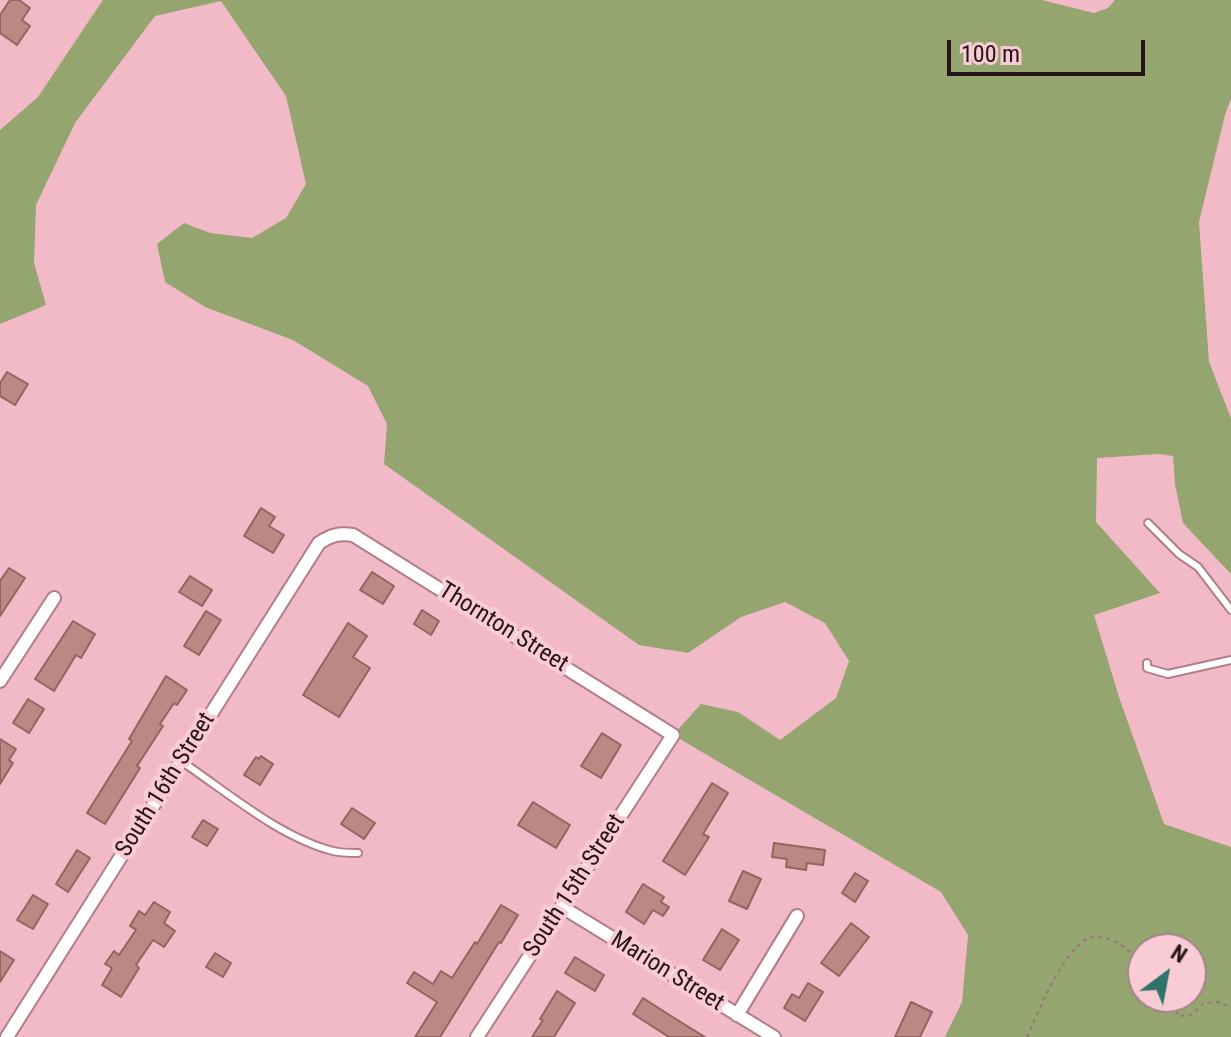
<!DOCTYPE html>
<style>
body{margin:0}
#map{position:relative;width:1231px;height:1037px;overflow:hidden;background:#f2bac7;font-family:"Roboto Condensed",sans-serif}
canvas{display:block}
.north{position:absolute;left:1127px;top:933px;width:80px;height:80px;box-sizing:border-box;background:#f9cbd5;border:2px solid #a5828a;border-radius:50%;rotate:32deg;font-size:22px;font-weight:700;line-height:32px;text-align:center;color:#271419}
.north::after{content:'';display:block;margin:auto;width:28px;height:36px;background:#2e746b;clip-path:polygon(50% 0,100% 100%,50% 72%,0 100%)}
.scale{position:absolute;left:947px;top:40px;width:198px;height:36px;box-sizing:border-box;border:4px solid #271419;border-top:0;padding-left:10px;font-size:24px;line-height:28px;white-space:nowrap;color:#271419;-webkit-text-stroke:6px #f9cbd5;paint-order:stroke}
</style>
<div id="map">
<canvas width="1231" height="1037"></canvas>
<div class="north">N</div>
<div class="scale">100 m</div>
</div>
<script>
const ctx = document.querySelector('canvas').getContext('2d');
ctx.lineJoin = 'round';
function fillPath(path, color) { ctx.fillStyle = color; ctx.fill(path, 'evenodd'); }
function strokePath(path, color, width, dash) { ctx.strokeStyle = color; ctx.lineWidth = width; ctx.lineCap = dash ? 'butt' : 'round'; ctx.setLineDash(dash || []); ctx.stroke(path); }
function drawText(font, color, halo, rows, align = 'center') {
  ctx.font = font + ' "Roboto Condensed",sans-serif'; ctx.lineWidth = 8; ctx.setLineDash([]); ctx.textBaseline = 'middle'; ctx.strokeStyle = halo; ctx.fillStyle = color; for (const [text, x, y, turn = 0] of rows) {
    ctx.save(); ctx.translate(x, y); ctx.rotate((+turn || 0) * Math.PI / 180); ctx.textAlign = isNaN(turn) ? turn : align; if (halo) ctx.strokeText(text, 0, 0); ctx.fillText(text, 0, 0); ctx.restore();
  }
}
fillPath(new Path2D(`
 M103 0H1042L1094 13 1108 8 1115 0H1231V99L1225 115 1199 222 1209 362 1231 418V574L1183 523 1175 484 1173 456 1159 454 1097 458 1096 522 1160 593 1094 615 1119 697 1164 824 1231 847V1037H945L962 1002 968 935 941 892 673 735 701 704 738 712 780 740 836 698 849 661 825 623 785 602 741 617 688 653 639 645 384 464 387 424 368 386 293 340 205 307 165 282 157 244 184 223 210 233 252 238 286 218 306 184 286 96 221 1 155 16 75 123 36 205 34 263 46 305 0 324V130L38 97ZM1143 949H1191V997H1143Z`), '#94a570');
const building = new Path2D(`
 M10 0H19L30 8 22 20 30 26 17 45 0 33V15Z
 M7 372 28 384 15 405 0 396V383Z
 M261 508 275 517 269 526 284 535 273 553 244 536Z
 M9 568 25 578 0 616V581Z
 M372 572 394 586 383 604 360 590Z
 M190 576 212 590 202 606 179 592Z
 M422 610 439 621 431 635 414 624Z
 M206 611 221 620 199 655 184 646Z
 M73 621 95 634 81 658 76 655 54 691 35 679Z
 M348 623 367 636 353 657 370 668 339 717 303 695Z
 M166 676 187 690 177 705 174 703 160 724 163 726 137 766 140 768 105 824 87 813 132 741 129 739Z
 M28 699 44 709 29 733 13 723Z
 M602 733 621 745 601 778 581 766Z
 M0 739 16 749 9 760 13 763 0 784Z
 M261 756 273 764 260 785 244 775 256 757 259 759Z
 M712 783 728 793 703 834 709 837 685 875 663 861Z
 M533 802 570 825 556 848 518 825Z
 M352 808 375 823 364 839 341 824Z
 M203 820 218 829 207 846 192 837Z
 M774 843 825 850 823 865 807 863 806 870 786 867 787 859 772 857Z
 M77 850 90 858 68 892 56 884Z
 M743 871 761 879 747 909 729 901Z
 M855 873 868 881 855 902 842 893Z
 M643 884 664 897 661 902 669 907 663 916 653 910 644 924 626 912Z
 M33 895 48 904 33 929 17 920Z
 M154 902 170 912 164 923 175 931 164 947 153 940 136 965 139 968 121 997 102 985 112 968 105 964 114 951 119 955 136 930 130 926 139 911 145 915Z
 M501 905 518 915 501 943 499 942 440 1037H415L437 1002 407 983 414 972 433 984 441 971 452 978 475 942 477 944Z
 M851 923 869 937 839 976 821 963Z
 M722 929 739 940 720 970 703 960Z
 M0 951 14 960 0 982Z
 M215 953 231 963 223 977 206 967Z
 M575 957 604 975 595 991 565 973Z
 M808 983 823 992 805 1021 784 1008 792 994 799 998Z
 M557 991 575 1003 554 1037H532L543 1020 540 1019Z
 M643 998 671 1016 705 1037H669L633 1014Z
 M911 1002 932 1012 920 1037H895Z`);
fillPath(building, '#bd8783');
strokePath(building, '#966360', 2);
const service = new Path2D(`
 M1148 523 1179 554 1198 567 1231 610
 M1147 663V668L1168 674 1231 660
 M181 761C227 792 279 837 333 851 341 853 350 853 358 853`);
const minor = new Path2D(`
 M0 681 54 598
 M562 907 774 1037
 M737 1015 797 916
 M7 1037 319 543C331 535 339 533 353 535L673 735 477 1037`);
strokePath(service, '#b17d89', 10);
strokePath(minor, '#b17d89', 16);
strokePath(new Path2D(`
 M1167 997 1179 1016 1191 1015 1204 1003 1219 1002 1231 1007
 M1027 1037C1037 1014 1068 938 1094 937 1114 936 1129 951 1143 962`), '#9c747d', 2, [4, 4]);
strokePath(service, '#fff', 6);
strokePath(minor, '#fff', 12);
drawText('24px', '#271419', '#f9cbd5', [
 ["Thornton Street",503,628,32],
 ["South 16th Street",166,785,-58],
 ["South 15th Street",575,886,-57],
 ["Marion Street",667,972,32]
]);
</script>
